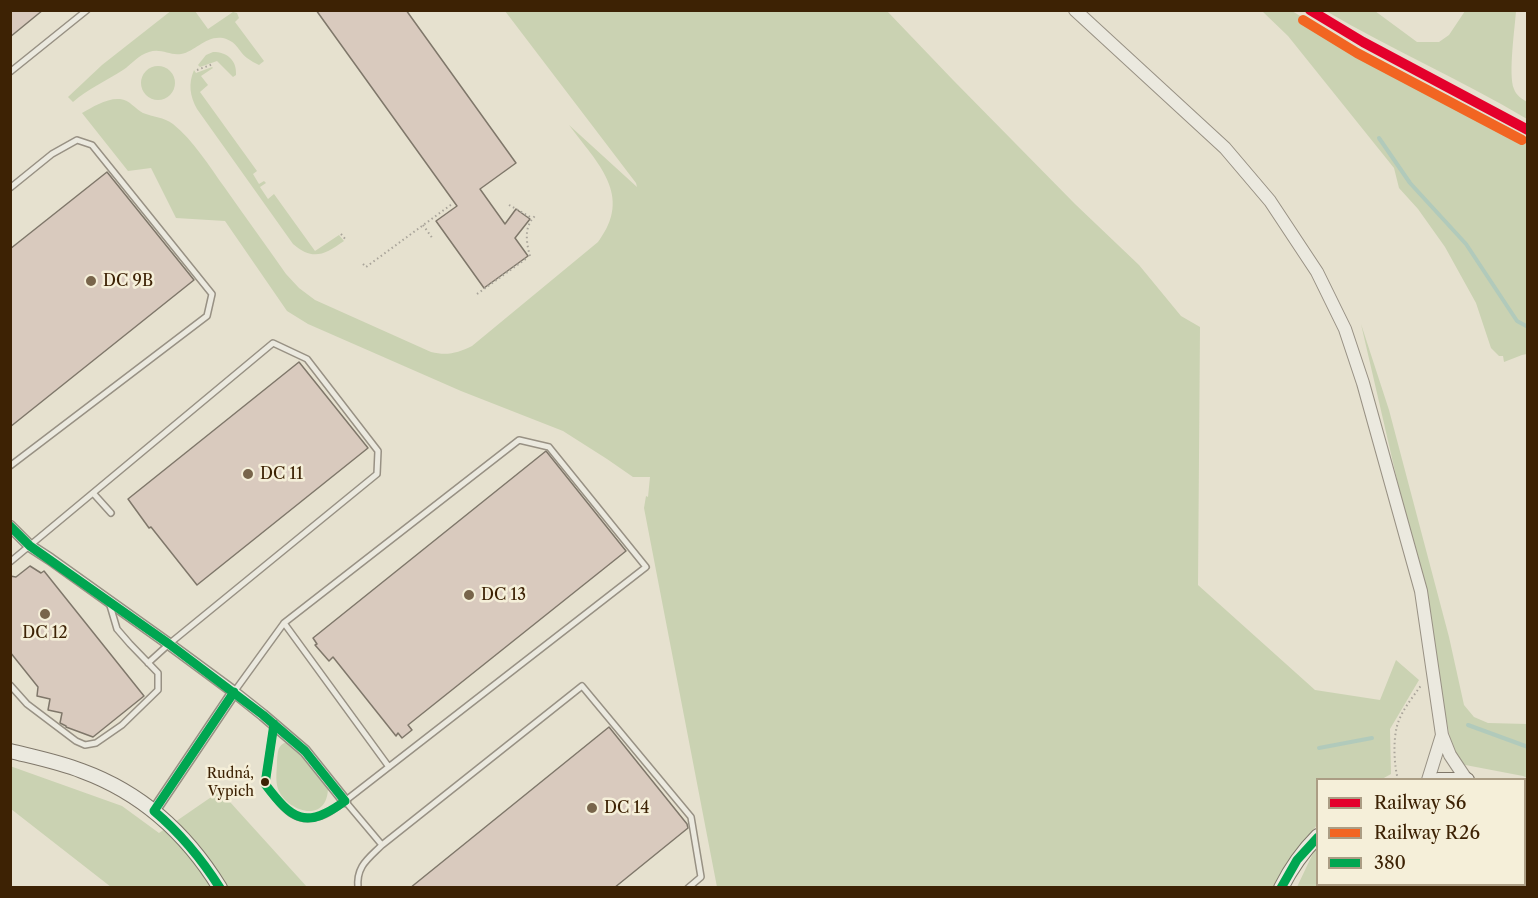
<!DOCTYPE html>
<meta charset="utf-8">
<style>
body{margin:0}
#map{position:relative;width:1538px;height:898px;overflow:hidden;background:#e6e1cf;font-family:"Libre Caslon Text",serif}
canvas{display:block}
.frame{position:absolute;inset:0;border:12px solid #3d2204;pointer-events:none}
.legend{position:absolute;left:1316px;top:778px;width:210px;height:108px;box-sizing:border-box;background:#f5efd9;border:2px solid #ab9d84;margin:0;padding:8px 10px;list-style:none;font-size:18px;color:#3d2204}
.legend li{display:flex;align-items:center;gap:12px;height:30px}
.legend b{width:30px;border:2px solid #ab9d84}
</style>
<div id="map">
<canvas width="1538" height="898"></canvas>
<div class="frame"></div>
<ul class="legend">
<li><b style="height:8px;background:#e4002b"></b>Railway S6</li>
<li><b style="height:8px;background:#f26522"></b>Railway R26</li>
<li><b style="height:8px;background:#00a651"></b>380</li>
</ul>
</div>
<script>
const ctx = document.querySelector('canvas').getContext('2d');
ctx.lineJoin = 'round';
function fillPath(path, color) { ctx.fillStyle = color; ctx.fill(path, 'evenodd'); }
function strokePath(path, color, width, dash) { ctx.strokeStyle = color; ctx.lineWidth = width; ctx.lineCap = dash ? 'butt' : 'round'; ctx.setLineDash(dash || []); ctx.stroke(path); }
function drawText(font, color, halo, rows, align = 'center') {
  ctx.font = font + ' "Libre Caslon Text",serif'; ctx.lineWidth = 5; ctx.setLineDash([]); ctx.textBaseline = 'middle'; ctx.strokeStyle = halo; ctx.fillStyle = color; for (const [text, x, y, turn = 0] of rows) {
    ctx.save(); ctx.translate(x, y); ctx.rotate((+turn || 0) * Math.PI / 180); ctx.textAlign = isNaN(turn) ? turn : align; if (halo) ctx.strokeText(text, 0, 0); ctx.fillText(text, 0, 0); ctx.restore();
  }
}
fillPath(new Path2D(`
 M172 10 195 11 208 29 233 12 237 13 239 18 235 22 264 61 259 65C255 63 251 61 247 58 237 50 238 42 223 38 206 35 196 51 181 54 170 56 161 48 149 52 138 55 132 64 123 70 106 81 88 89 73 102L68 97 102 65Z
 M505 11H887L953 80 1075 204 1139 265 1181 316 1200 327 1198 585 1315 690 1380 700 1396 660 1419 680 1390 729 1391 774 1382 779 1318 780 1317 825 1281 872 1275 887H717L644 508 646 496 648 497 650 477H633L607 459 563 431 461 391 308 324 287 311 225 221 176 218 151 168 128 171 82 113C93 107 106 98 120 99 130 100 135 109 143 113 153 117 164 117 173 124 194 141 209 166 225 188 245 217 266 245 286 274L299 288 315 300 431 352C447 356 458 353 472 346L598 242C634 195 597 163 569 125L637 187 636 183Z
 M1262 11H1292L1349 45 1491 119 1527 141V354L1522 355 1504 362 1503 356H1499L1491 348 1476 303 1445 247 1418 209 1399 188 1394 168 1288 36Z
 M1326 11H1375L1417 42H1439L1449 35 1465 11H1516C1515 27 1508 75 1514 89 1516 95 1522 99 1527 102V119C1462 80 1392 50 1326 11Z
 M213 52C227 52 237 60 236 75L233 77 217 61 200 67 198 65 206 55Z
 M141 83a17 17 0 1 1 34 0a17 17 0 1 1-34 0Z
 M212 67 213 68 201 76 208 85 200 92 257 171 253 174 259 184 264 181 266 183 260 187 268 199 274 194 315 251 339 235 344 241C324 255 313 261 293 244L197 109C190 96 188 84 194 70L196 73Z
 M1361 324 1389 410 1449 637 1464 705 1474 717 1488 723 1527 724V778L1523 776 1455 763 1410 536Z
 M287 742H291L328 787C328 825 287 812 278 789 275 780 277 770 277 761 278 752 277 745 287 742Z
 M10 766 122 806 159 833 220 791 307 887H111L11 809Z
 M1317 847 1318 884 1339 885V887H1297L1314 851Z
 M1525 848 1527 849V887H1402L1403 884H1524Z`), '#cad2b2');
strokePath(new Path2D(`
 M1379 138 1410 183 1466 244 1517 321 1528 327
 M1468 725 1528 747
 M1319 748 1372 738`), '#b1cabb', 4);
const building = new Path2D(`
 M10 10H43L10 37Z
 M316 10H406L516 163 480 189 505 224 516 209 530 219 515 238 528 256 484 288 436 221 457 206Z
 M107 172 194 280 10 427V249Z
 M299 362 368 448 197 585 151 527 149 528 128 499Z
 M546 451 626 551 408 725 412 730 402 738 398 733 396 736 333 657 329 661 315 645 317 644 313 638Z
 M30 566 41 573 44 571 144 696 93 737 66 727V726L60 723 62 713 48 710 50 699 37 696 38 687 10 652V576L16 577Z
 M609 727 687 824 688 828 614 888H410Z`);
fillPath(building, '#d9cabe');
strokePath(building, '#7f776a', 1.5);
const service = new Path2D(`
 M10 72 87 10
 M10 188 52 154 77 140 92 145 212 294 207 316 10 466
 M93 493 111 513
 M10 562 273 343 307 359 378 451 377 474 169 644 148 663
 M284 623 389 767
 M10 685 27 704 76 741 85 745 96 743 122 725 158 690V673L130 644 117 629 109 602
 M234 692 284 623 519 440 549 447 646 567 345 801C338 806 329 814 321 816 293 826 280 804 265 784L274 724
 M345 801 382 845
 M358 888C356 866 368 859 382 845L582 686 691 817 701 877 688 888`);
const minor = new Path2D(`
 M10 526 30 546 50 559 169 644 234 692 263 715 305 751 345 801
 M154 811 234 692`);
const tertiary = new Path2D(`
 M1075 10 1225 148 1270 201 1317 272 1345 329 1363 383 1421 591 1442 735 1450 755 1466 779
 M1428 780 1442 735`);
const secondary = new Path2D(`
 M10 751C34 757 59 762 82 771 142 793 187 834 220 888
 M1438 780H1467
 M1524 791 1528 792
 M1281 888C1291 868 1302 852 1318 836`);
strokePath(service, '#989184', 8);
strokePath(minor, '#989184', 13);
strokePath(tertiary, '#989184', 14);
strokePath(secondary, '#7f776a', 16);
strokePath(new Path2D(`
 M197 70 213 64
 M509 205 532 218
 M423 225 433 239
 M341 234 346 240
 M530 256C526 242 524 226 535 216
 M363 264 366 267 452 204
 M477 294 527 258
 M1398 780C1394 764 1393 742 1397 726 1401 711 1413 697 1422 684
 M1397 888 1398 884`), '#a9a49a', 2, [1.5, 3]);
strokePath(service, '#ebe9df', 5);
strokePath(minor, '#ebe9df', 10);
strokePath(tertiary, '#ebe9df', 12);
strokePath(secondary, '#ebe9df', 14);
strokePath(new Path2D(`
 M10 526 30 546 169 644 263 715 305 751 345 801
 M274 724 265 784C292 820 306 830 345 801
 M154 811 234 692
 M154 811C180 833 201 858 220 888
 M1281 888 1297 860 1318 837`), '#00a651', 9);
strokePath(new Path2D(`
 M1310 10 1363 42 1528 130`), '#e4002b', 10);
strokePath(new Path2D(`
 M1303 20 1357 53 1522 140`), '#f26522', 10);
for (const [x, y, r, color] of [
 [91,281,6,"#78654b"],
 [248,474,6,"#78654b"],
 [469,595,6,"#78654b"],
 [45,614,6,"#78654b"],
 [265,782,5,"#3d2204"],
 [592,808,6,"#78654b"]
]) { const dot = new Path2D(); dot.arc(x, y, r, 0, 2 * Math.PI); ctx.fillStyle = color; ctx.fill(dot); strokePath(dot, '#f5efd9', 2); }
drawText('14px', '#3d2204', '#f5efd9', [
 ["Rudná,",254,774],
 ["Vypich",254,792]
], 'right');
drawText('16px', '#3d2204', '#f5efd9', [
 ["DC 9B",103,281],
 ["DC 11",260,474],
 ["DC 13",481,595],
 ["DC 12",45,633,"center"],
 ["DC 14",604,808]
], 'left');
</script>
